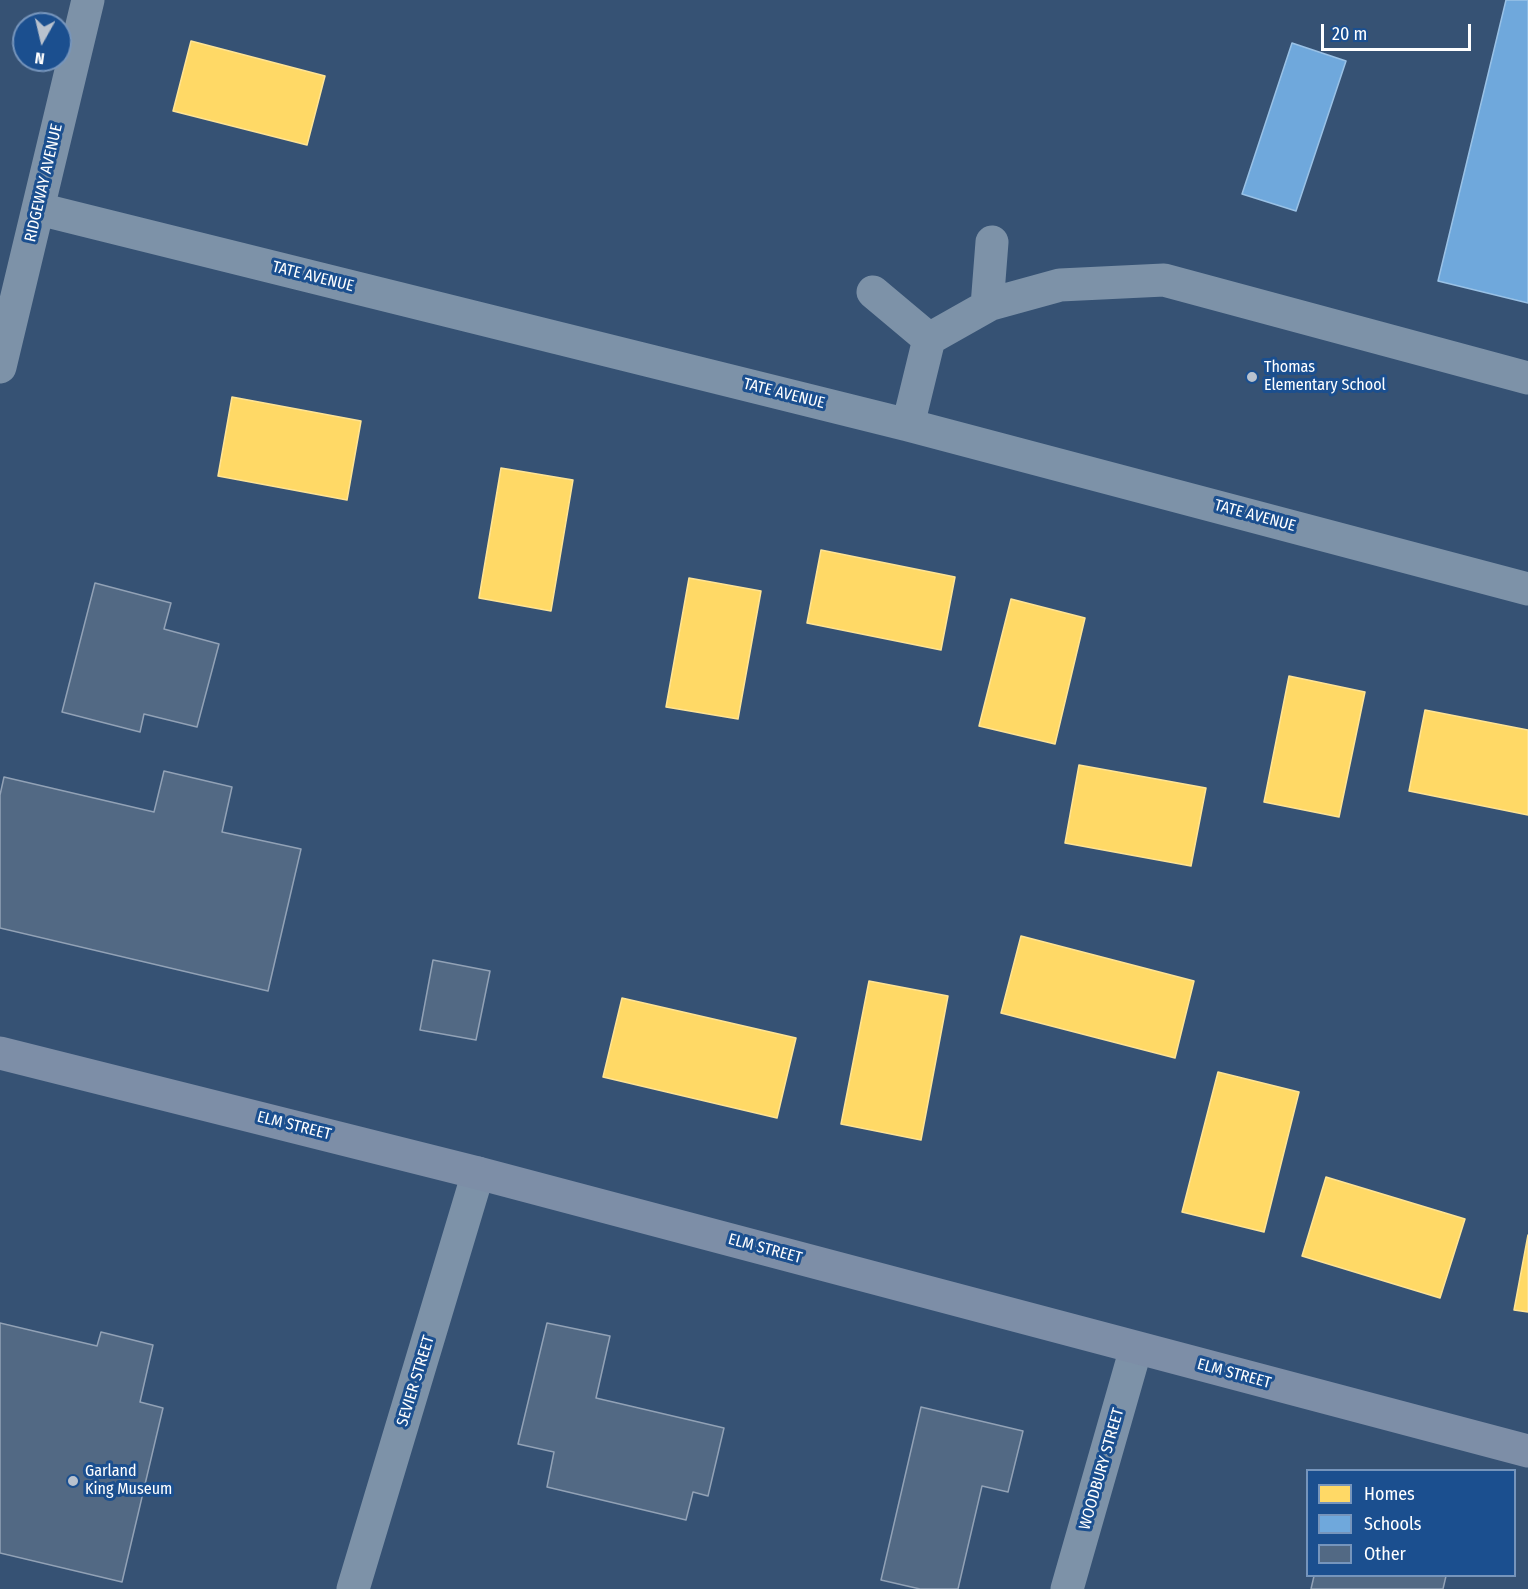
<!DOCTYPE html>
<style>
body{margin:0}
#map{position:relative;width:1528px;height:1589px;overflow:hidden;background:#365274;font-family:"Fira Sans Condensed",sans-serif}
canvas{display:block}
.legend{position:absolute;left:1306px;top:1469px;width:210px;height:108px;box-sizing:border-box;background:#1b4f8f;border:2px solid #7695bc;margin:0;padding:8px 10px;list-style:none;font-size:18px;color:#fff}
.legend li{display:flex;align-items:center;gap:12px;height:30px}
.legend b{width:30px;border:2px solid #7695bc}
.north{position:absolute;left:12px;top:12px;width:60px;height:60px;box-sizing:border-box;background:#1b4f8f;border:2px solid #7695bc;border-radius:50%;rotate:188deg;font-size:16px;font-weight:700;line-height:24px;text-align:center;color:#fff}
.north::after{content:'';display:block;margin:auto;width:21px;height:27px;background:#b9c2ce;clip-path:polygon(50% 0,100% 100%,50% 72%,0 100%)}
.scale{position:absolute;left:1321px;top:24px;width:150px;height:27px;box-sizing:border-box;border:3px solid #fff;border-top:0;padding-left:8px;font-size:18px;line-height:21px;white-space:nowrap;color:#fff;-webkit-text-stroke:4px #1b4f8f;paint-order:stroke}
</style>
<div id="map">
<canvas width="1528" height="1589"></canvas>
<ul class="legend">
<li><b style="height:16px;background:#ffd966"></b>Homes</li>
<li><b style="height:16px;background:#6fa8dc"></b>Schools</li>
<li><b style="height:16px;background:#526984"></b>Other</li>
</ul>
<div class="north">N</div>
<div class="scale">20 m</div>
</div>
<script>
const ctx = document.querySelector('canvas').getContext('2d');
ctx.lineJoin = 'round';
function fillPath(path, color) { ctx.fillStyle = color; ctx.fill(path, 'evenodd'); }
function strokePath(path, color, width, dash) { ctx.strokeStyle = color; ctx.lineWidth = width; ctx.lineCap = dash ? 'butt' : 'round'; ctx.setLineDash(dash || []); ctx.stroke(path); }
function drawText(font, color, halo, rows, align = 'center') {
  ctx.font = font + ' "Fira Sans Condensed",sans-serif'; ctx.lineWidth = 6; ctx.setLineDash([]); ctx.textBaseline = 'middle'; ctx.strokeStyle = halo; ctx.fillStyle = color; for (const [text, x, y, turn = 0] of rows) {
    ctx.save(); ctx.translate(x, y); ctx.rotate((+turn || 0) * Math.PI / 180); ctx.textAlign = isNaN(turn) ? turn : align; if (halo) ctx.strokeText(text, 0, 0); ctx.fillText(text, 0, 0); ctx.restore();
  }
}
const homes = new Path2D(`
 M191 41 325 76 307 145 173 111Z
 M232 397 361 421 347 500 218 476Z
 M501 468 573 480 551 611 479 598Z
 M821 550 955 577 941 650 807 623Z
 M689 578 761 591 738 719 666 707Z
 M1011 599 1085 618 1055 744 979 726Z
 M1289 676 1365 692 1339 817 1264 802Z
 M1425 710 1528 730V815L1409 791Z
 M1079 765 1206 788 1191 866 1065 843Z
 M1021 936 1194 981 1175 1058 1001 1013Z
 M869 981 948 996 921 1140 841 1124Z
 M622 998 796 1038 777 1118 603 1077Z
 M1218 1072 1299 1092 1264 1232 1182 1212Z
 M1326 1177 1465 1219 1440 1298 1302 1256Z
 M1528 1235V1312L1514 1310Z`);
fillPath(homes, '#ffd966');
strokePath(homes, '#ffe494', 1.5);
const schools = new Path2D(`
 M1506 0H1528V303L1438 281Z
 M1292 43 1346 61 1296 211 1242 194Z`);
fillPath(schools, '#6fa8dc');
strokePath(schools, '#9ac2e6', 1.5);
const building = new Path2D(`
 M95 583 171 603 164 629 219 644 197 727 144 714 140 732 62 712Z
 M164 771 232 787 222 832 301 849 268 991 0 928V795L4 777 154 812Z
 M433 960 490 971 476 1040 420 1030Z
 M0 1323 97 1346 101 1332 153 1345 140 1402 163 1408 122 1582 0 1553Z
 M547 1323 610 1336 596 1398 724 1428 708 1496 693 1492 686 1520 547 1487 554 1452 518 1444Z
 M921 1407 1023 1431 1008 1492 982 1486 958 1589H920L881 1580Z
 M1314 1576H1446L1443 1589H1311Z`);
fillPath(building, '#526984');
strokePath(building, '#92a2b6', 1.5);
strokePath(new Path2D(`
 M39 209 908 425 1528 589
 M873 292 929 339
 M987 306 992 242
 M0 367 88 0
 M908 425 929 339 991 304 1060 285 1164 280 1528 378
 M353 1589 478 1173
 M1067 1589 1136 1348`), '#7d92a8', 33);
strokePath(new Path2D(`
 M0 1053 478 1173 1528 1451`), '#7d8ea7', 33);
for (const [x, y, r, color] of [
 [1252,377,6,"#b9c2ce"],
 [73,1481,6,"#b9c2ce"]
]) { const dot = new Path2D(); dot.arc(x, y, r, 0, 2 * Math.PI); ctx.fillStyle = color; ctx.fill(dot); strokePath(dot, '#1b4f8f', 2); }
drawText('16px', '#fff', '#1b4f8f', [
 ["RIDGEWAY AVENUE",44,183,-77],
 ["TATE AVENUE",313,277,14],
 ["TATE AVENUE",784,394,14],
 ["TATE AVENUE",1255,516,15],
 ["ELM STREET",294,1126,14],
 ["ELM STREET",765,1249,15],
 ["ELM STREET",1234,1374,15],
 ["SEVIER STREET",416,1381,-73],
 ["WOODBURY STREET",1102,1469,-74]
]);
drawText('16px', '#fff', '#1b4f8f', [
 ["Thomas",1264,368],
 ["Elementary School",1264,386],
 ["Garland",85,1472],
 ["King Museum",85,1490]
], 'left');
</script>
